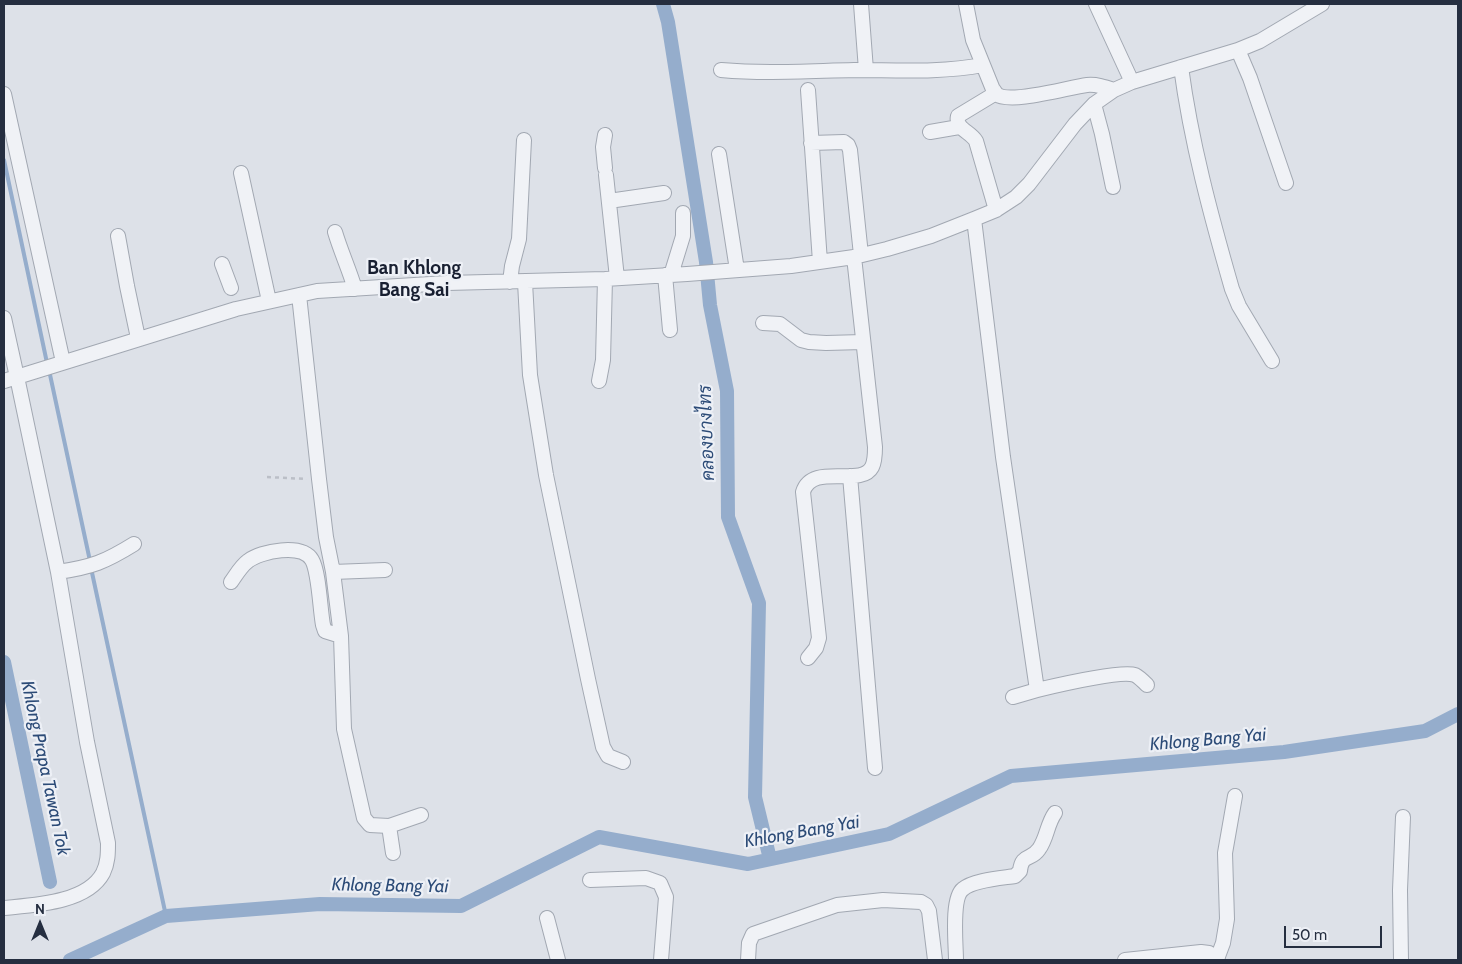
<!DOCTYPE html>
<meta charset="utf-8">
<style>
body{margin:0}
#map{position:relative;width:1462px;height:964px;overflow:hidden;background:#dde1e8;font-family:Cabin,sans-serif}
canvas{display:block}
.frame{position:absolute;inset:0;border:5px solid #252e40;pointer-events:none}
.north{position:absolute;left:15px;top:899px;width:50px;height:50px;-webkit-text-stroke:4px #edf0f6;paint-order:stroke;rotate:0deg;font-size:14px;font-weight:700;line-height:20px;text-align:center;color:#252e40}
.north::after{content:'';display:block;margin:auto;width:18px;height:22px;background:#252e40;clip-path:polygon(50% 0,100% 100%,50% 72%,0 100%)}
.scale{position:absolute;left:1284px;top:926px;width:98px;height:22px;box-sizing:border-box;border:2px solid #252e40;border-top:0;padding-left:6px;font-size:15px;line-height:18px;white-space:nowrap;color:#252e40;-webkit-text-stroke:4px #edf0f6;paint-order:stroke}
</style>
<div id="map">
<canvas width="1462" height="964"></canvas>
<div class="frame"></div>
<div class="north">N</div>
<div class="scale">50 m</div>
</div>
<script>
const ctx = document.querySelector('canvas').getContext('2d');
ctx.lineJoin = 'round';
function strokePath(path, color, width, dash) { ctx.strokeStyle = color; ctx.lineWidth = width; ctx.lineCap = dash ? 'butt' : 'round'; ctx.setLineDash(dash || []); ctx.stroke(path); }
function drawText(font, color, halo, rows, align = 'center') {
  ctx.font = font + ' Cabin,Sarabun,sans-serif'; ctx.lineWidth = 4.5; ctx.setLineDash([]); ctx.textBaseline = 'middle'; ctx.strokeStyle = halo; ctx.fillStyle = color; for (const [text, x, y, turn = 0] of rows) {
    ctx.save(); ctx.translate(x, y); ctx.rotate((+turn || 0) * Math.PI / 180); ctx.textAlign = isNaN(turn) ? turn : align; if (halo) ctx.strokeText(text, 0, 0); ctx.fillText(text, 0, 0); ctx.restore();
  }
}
strokePath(new Path2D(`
 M4 160 47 363
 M49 370 90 561
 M91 568 166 916`), '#95adcc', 4);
strokePath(new Path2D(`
 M663 4 668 22 706 262 710 305 727 391 728 517 759 603 755 797 770 859
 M4 662 50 882
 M70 960 166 916 320 904 461 906 599 837 748 864 889 834 1011 776 1284 752 1425 731 1458 714`), '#95adcc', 14);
const minor = new Path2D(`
 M861 4 866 70
 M966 4 973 40 992 87C992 88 996 93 996 94 1010 105 1069 87 1087 85 1096 84 1105 87 1114 90
 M1096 4 1132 82
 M1238 50 1250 78 1286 183
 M1181 67C1191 142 1211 216 1232 289L1239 306 1272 361
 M721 70C765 74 809 71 854 70 897 70 940 73 983 65
 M808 90 820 262
 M996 93 958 116C955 129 970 131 976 141L996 210
 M4 94 63 362
 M1094 104 1102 134 1113 187
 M930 132 959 127
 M605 135 603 147 605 168
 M811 143 844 142 848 145 850 150 861 255
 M719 154 737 270
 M241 173 269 301
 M606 175 617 278
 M609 201 664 193
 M974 219 1003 457 1037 690 1013 697
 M335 232C341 252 349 269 355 289
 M118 236 127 286 138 338
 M222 264 231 288
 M665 275 670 330
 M671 275 683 236V213
 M510 282 512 266 519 239 524 140
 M525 282 530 375 546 475 588 679 603 747 608 756 623 762
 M299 295 319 479 326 537 333 572 341 636 344 729 364 818 370 825 389 826 393 853
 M4 318 17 377 58 572 87 742 108 843C108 853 108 863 103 873 87 903 34 905 4 908
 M763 323 780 324 801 340 809 342 826 343 863 342
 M4 381 236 309 317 291 447 283 605 279 687 274 791 266 854 257 887 249 931 236 974 219 996 210 1016 197 1029 184 1075 124 1094 104 1114 90 1132 82 1238 50 1260 41 1322 4
 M599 381 603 360 605 279
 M850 476 875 768
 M58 572C92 567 105 562 134 544
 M333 572 385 570
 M231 582C236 575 241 566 248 561 261 551 302 543 312 560 319 572 320 609 323 625L325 631 341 636
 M808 658 816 648 819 638 803 492C812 462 861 488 872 467 875 461 875 454 875 447L854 257
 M1037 690C1054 686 1121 670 1135 675 1139 677 1144 682 1147 685
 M389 826 421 815
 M590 880 646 878 660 883 666 897 661 960
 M547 918 558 960
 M1217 959 1223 943 1227 919 1225 853 1235 796
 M748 960 749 943 753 934 837 905 883 900 921 902 926 905 929 911 935 960
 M956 960C956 945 951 898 963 889 973 880 1002 878 1015 876L1020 871C1022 853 1031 861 1039 849 1047 838 1047 824 1055 813
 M1125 960 1201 952 1209 953 1218 960
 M1401 960 1400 890 1403 817`);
strokePath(minor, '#a2a8b2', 16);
strokePath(new Path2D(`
 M267 477 307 479`), '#bbbfc7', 2.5, [4, 4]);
strokePath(minor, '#f0f2f6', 14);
drawText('italic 18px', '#2c4b77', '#edf0f6', [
 ["คลองบางไทร",707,433,-92],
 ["Khlong Bang Yai",1208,740,-5],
 ["Khlong Prapa Tawan Tok",45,768,78],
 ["Khlong Bang Yai",802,832,-10],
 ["Khlong Bang Yai",390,886,1]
]);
drawText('bold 19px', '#181f31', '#edf0f6', [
 ["Ban Khlong",414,268],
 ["Bang Sai",414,290]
]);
</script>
